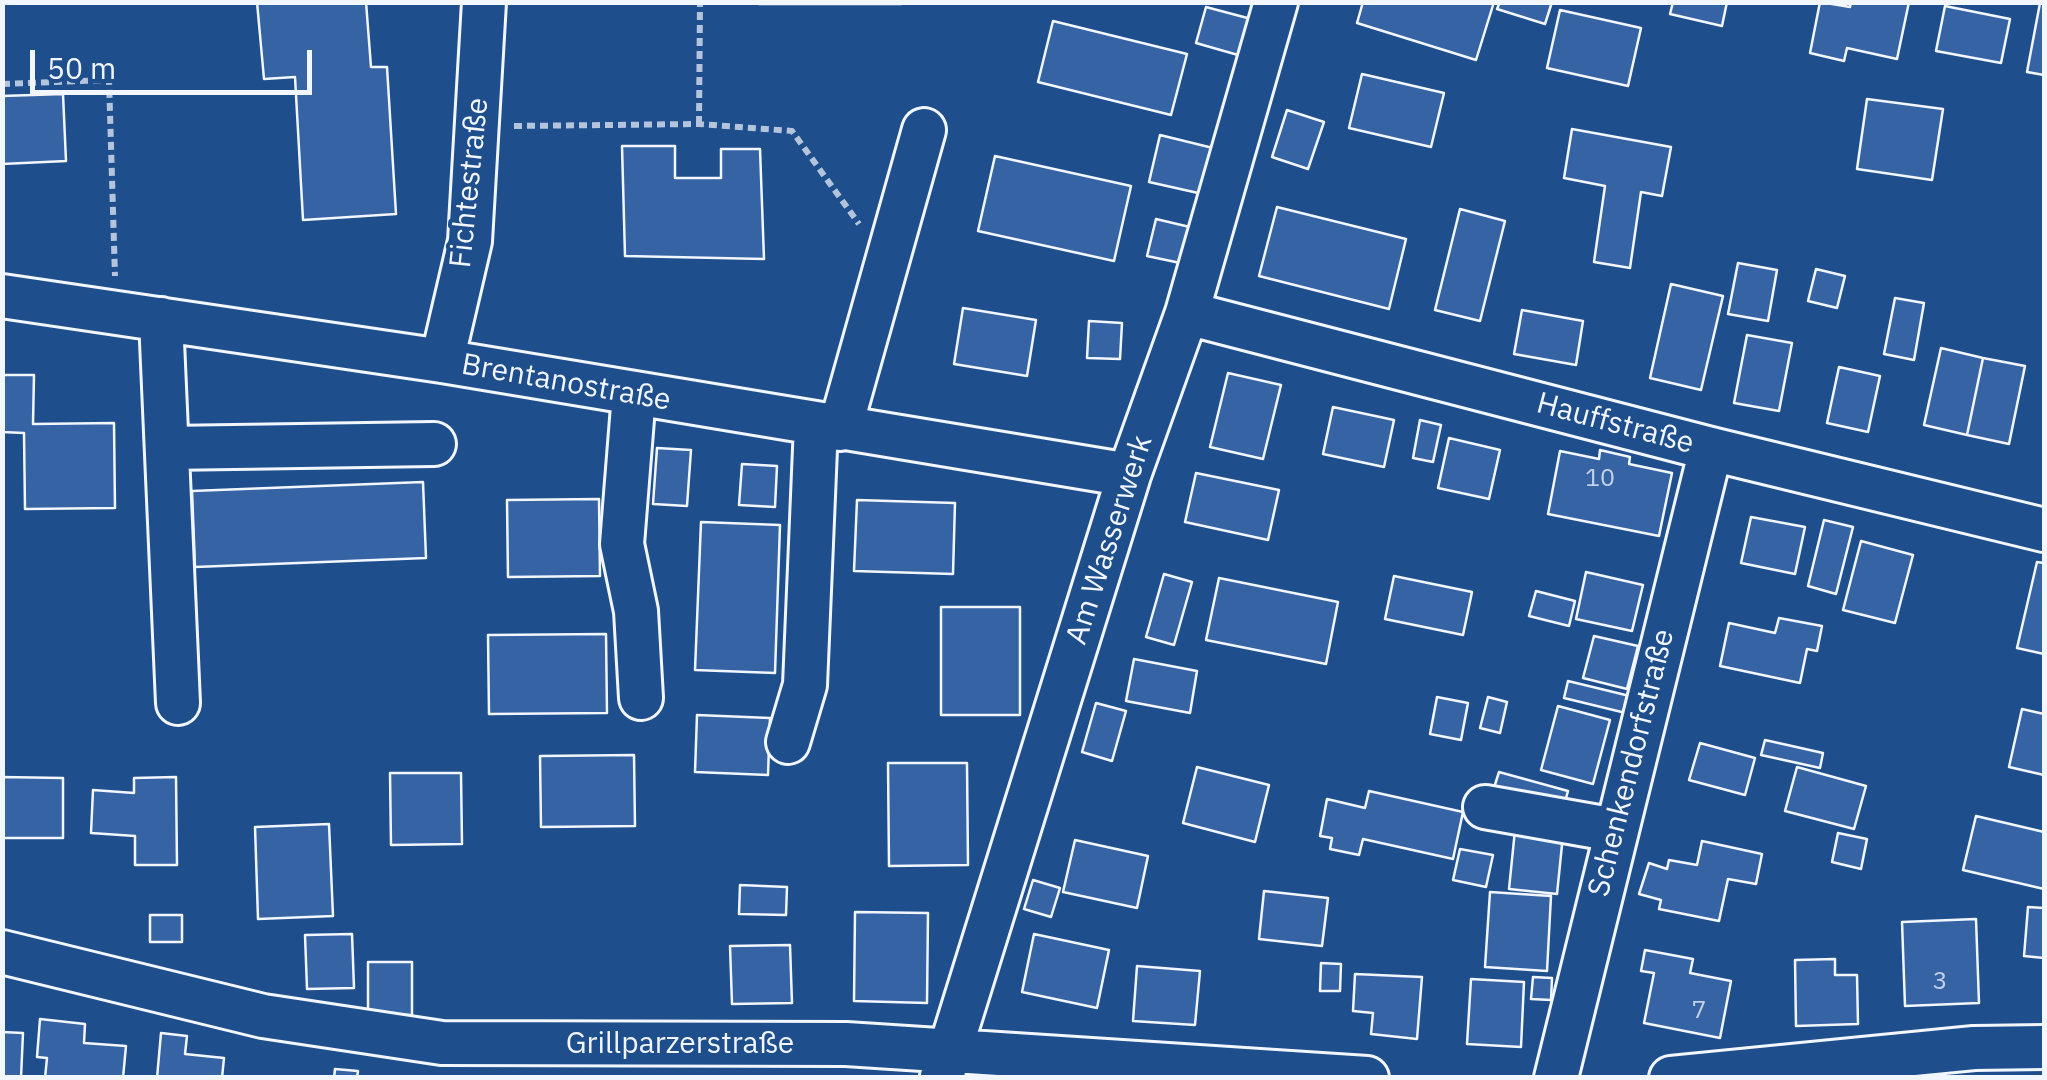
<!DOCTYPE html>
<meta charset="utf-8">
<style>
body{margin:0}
#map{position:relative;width:2047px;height:1080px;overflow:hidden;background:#1f4e8c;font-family:"IBM Plex Sans",sans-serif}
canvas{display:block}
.frame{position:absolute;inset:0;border:5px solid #f2f6ff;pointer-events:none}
.scale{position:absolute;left:30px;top:50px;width:282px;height:45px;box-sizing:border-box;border:5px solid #f2f6ff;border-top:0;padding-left:12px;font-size:30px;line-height:35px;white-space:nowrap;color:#f2f6ff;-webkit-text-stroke:8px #1f4e8c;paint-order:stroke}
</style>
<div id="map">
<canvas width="2047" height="1080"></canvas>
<div class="frame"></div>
<div class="scale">50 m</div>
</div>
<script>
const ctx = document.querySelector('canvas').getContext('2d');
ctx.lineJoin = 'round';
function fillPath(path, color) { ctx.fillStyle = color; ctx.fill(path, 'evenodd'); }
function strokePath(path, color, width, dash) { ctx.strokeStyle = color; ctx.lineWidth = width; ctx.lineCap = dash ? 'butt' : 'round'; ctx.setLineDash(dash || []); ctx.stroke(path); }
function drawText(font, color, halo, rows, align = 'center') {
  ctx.font = font + ' "IBM Plex Sans",sans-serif'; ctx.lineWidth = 8; ctx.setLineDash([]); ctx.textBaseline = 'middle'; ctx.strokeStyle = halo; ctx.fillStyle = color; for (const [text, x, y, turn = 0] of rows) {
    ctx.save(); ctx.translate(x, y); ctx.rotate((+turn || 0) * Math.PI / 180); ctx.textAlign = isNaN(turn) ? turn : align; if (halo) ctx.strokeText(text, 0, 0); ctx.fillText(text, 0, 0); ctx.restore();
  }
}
const building = new Path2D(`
 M257 2H366L371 67H387L396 214 303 220 295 77 264 79Z
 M759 2H901V4H759Z
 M1363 2H1494L1476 60 1357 23Z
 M1500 2H1552L1545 24 1497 9Z
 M1673 2H1727L1722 26 1670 14Z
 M1820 2 1850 7 1851 2H1909L1897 59 1847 48 1844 61 1810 53Z
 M2040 3 2044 4V75L2027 72Z
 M1945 6 2010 19 2001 63 1936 51Z
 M1206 7 1255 20 1245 57 1196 43Z
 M1560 10 1641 28 1628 86 1547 68Z
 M1053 21 1187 54 1171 115 1038 82Z
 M1362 74 1444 93 1431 147 1349 128Z
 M63 94 66 161 2 164V96Z
 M1867 99 1943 109 1932 180 1857 169Z
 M1287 110 1324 122 1308 169 1272 157Z
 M1572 129 1671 147 1662 196 1641 192 1630 268 1594 262 1605 186 1564 178Z
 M1160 135 1217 149 1207 195 1149 182Z
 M622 146H675V178H721V149H760L764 259 625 256Z
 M995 156 1131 186 1114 261 978 231Z
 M1277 207 1406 239 1389 309 1259 276Z
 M1460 209 1505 221 1480 321 1435 310Z
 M1156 219 1194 228 1185 264 1147 256Z
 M1738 263 1777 270 1768 321 1728 314Z
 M1816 269 1845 276 1837 308 1808 301Z
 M1671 284 1723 296 1701 390 1650 378Z
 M1895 298 1924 303 1914 360 1884 354Z
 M963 308 1036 320 1027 376 954 364Z
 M1522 310 1583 321 1576 365 1514 354Z
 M1089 321 1122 323 1120 359 1087 358Z
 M1747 335 1792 343 1779 411 1734 403Z
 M1941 348 1983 358 1967 435 1924 425Z
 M1983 358 2025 366 2009 444 1967 435Z
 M1839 367 1880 376 1868 432 1827 423Z
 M1228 373 1281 385 1263 459 1210 447Z
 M2 375H34L33 424 114 423 115 508 25 509 24 433 2 432Z
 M1333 407 1394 420 1384 467 1323 454Z
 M1420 420 1441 425 1433 462 1413 458Z
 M1449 438 1500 450 1489 499 1438 488Z
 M657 448 691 450 687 506 653 504Z
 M1600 450 1630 457 1629 464 1672 473 1659 536 1548 514 1560 451 1599 459Z
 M742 464 777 466 775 507 739 505Z
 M1196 473 1279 490 1268 540 1185 522Z
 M423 482 426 558 195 567 192 491Z
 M599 499 600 576 508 577 507 500Z
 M857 500 955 503 953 574 854 571Z
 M1751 517 1805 527 1795 574 1741 563Z
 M1824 520 1853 527 1836 594 1808 586Z
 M701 522 780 525 775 673 695 670Z
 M1861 541 1913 555 1895 623 1843 610Z
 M2037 562 2044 563V654L2017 648Z
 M1586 572 1643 585 1632 631 1576 619Z
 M1164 574 1192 582 1174 645 1146 637Z
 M1394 576 1472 592 1463 635 1385 619Z
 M1219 578 1338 602 1326 664 1206 640Z
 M1536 591 1575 601 1569 626 1529 616Z
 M941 607H1020V715H941Z
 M1779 618 1822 626 1817 651 1807 649 1800 683 1720 666 1729 623 1775 633Z
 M606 634 607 713 489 714 488 635Z
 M1594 636 1638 646 1627 689 1583 678Z
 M1134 659 1197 671 1190 713 1126 701Z
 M1568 681 1638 698 1634 715 1564 698Z
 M1437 697 1468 703 1461 740 1430 734Z
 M1488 697 1507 702 1500 733 1480 728Z
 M1096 703 1126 711 1112 761 1082 752Z
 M1558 706 1610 720 1593 784 1541 770Z
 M2022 709 2044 714V775L2009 767Z
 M697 715 770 718 768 775 695 772Z
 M1765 740 1823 753 1820 768 1761 755Z
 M1700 743 1755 758 1745 795 1689 780Z
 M634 755 635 826 541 827 540 756Z
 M888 763H967L968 865 889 866Z
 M1197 767 1269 785 1255 842 1183 823Z
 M1797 767 1866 786 1854 829 1785 811Z
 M1499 772 1568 791 1562 813 1492 794Z
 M390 773H461L462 844 391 845Z
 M2 777 63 778V838H2Z
 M176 777 177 865H135V836L91 833 93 790 134 793V778Z
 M1369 791 1463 812 1453 859 1363 839 1359 855 1330 849 1332 838 1320 836 1327 799 1365 808Z
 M1976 816 2044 832V889L1963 870Z
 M329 824 333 916 258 919 255 827Z
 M1515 830 1563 835 1557 894 1509 889Z
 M1838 833 1867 839 1861 869 1832 862Z
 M1075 840 1148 856 1137 908 1063 892Z
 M1702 841 1762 854 1756 884 1728 879 1719 921 1659 909 1661 900 1639 894 1649 863 1667 869 1669 860 1697 865Z
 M1460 849 1493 855 1486 887 1453 880Z
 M1033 880 1060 888 1051 917 1024 909Z
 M740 885 787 887 786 915 739 914Z
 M1264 891 1328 898 1322 946 1259 939Z
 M1490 892 1551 896 1547 971 1485 967Z
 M2028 907 2044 908V958L2024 956Z
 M855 912 928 913 927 1003 854 1001Z
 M150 915H182V942H150Z
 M1976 919 1979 1003 1905 1006 1902 922Z
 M352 934 354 988 307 989 305 935Z
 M1034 934 1109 950 1097 1008 1022 992Z
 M790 945 792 1003 732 1004 730 946Z
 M1645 950 1693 959 1690 973 1731 981 1720 1038 1644 1023 1654 973 1641 971Z
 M1835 959V975H1857L1858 1024 1796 1026 1795 960Z
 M368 962H412V1015H368Z
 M1321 963 1341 964 1340 991H1320Z
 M1137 966 1200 971 1195 1025 1133 1021Z
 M1355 974 1422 977 1417 1039 1371 1034 1373 1013 1353 1011Z
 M1533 977 1552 978 1551 1000 1531 999Z
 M1471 979 1524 982 1521 1047 1467 1044Z
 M40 1019 85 1024 84 1043 126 1046 123 1078H45L47 1058 37 1057Z
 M2 1032 23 1033 21 1078H2Z
 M161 1033 187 1036 185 1054 224 1058 222 1078H157Z
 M335 1069 358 1071 357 1078H334Z`);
fillPath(building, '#3563a3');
strokePath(building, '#f2f6ff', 2.5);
const minor = new Path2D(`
 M2 296 442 361 1129 475
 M1187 313 1711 449 2044 530
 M161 319 178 703
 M442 361 470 241 484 2
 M634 394 622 544 636 611 641 698
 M840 429 924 130
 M167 448 434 444
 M788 742 805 685 816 425
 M1485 807 1615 830
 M2 952 263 1016 442 1043 846 1044 1367 1078
 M942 1076 1129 475 1187 313 1276 2
 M1556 1078 1711 449
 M1671 1078 1974 1048 2044 1047`);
strokePath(minor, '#f2f6ff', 48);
strokePath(new Path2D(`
 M2 84 109 80 115 276
 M699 124 700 2
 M514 126 699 124 792 131 859 224`), '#b3c4dc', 6, [8, 5]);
strokePath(minor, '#1f4e8c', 42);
drawText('25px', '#c3d1e8', null, [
 ["10",1600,479],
 ["3",1940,982],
 ["7",1699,1011]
]);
drawText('30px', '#f2f6ff', '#1f4e8c', [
 ["Fichtestraße",470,183,-84],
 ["Brentanostraße",566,383,10],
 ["Hauffstraße",1615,424,15],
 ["Am Wasserwerk",1110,540,-72],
 ["Schenkendorfstraße",1632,763,-76],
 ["Grillparzerstraße",680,1044]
]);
</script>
